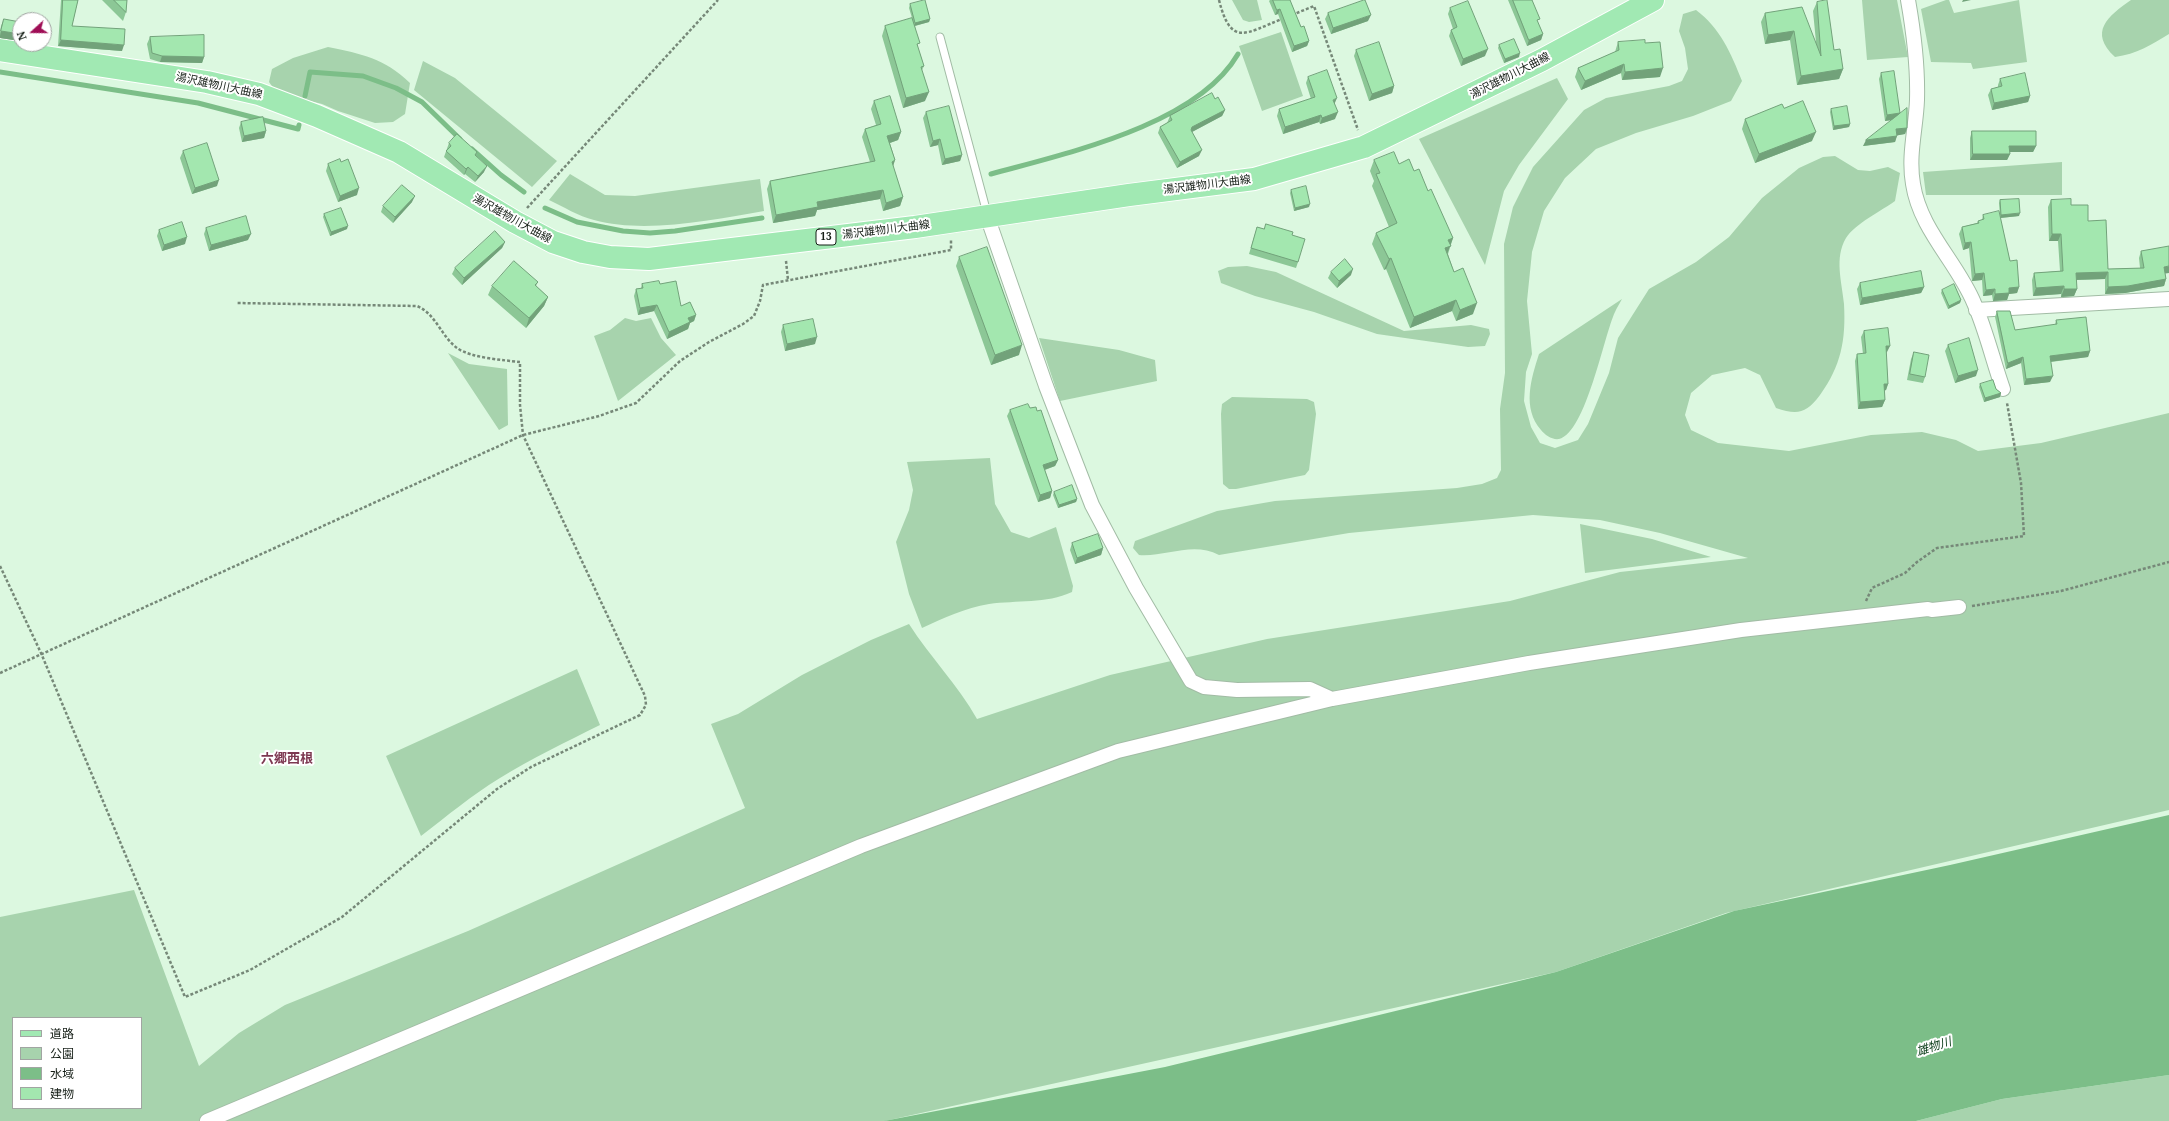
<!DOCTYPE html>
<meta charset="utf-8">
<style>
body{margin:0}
#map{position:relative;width:2169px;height:1121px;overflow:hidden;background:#dcf8e0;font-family:"Noto Serif","Noto Sans JP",serif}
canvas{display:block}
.legend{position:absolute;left:12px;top:1017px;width:130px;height:92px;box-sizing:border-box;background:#fff;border:1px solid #a1a5a2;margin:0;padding:5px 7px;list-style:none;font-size:12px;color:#151e16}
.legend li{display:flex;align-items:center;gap:8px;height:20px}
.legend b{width:20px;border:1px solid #a1a5a2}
.north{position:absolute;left:12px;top:12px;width:40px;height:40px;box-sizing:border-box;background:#fff;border:1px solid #a1a5a2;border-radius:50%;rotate:249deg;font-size:11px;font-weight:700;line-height:16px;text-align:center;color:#151e16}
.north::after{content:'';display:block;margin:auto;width:14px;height:18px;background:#9f0e56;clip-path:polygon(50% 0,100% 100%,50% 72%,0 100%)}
</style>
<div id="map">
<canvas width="2169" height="1121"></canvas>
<ul class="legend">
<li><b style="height:5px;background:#a1e9b3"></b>道路</li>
<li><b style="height:11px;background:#a7d3ad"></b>公園</li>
<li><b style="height:11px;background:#7cbe88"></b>水域</li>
<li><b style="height:11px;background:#a3e7af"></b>建物</li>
</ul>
<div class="north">N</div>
</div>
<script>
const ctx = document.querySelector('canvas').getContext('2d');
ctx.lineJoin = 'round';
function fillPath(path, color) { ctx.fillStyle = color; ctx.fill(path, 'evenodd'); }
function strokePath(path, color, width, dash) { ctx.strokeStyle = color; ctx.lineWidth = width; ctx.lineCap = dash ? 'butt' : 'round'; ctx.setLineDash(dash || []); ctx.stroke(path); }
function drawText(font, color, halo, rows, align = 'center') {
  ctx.font = font + ' "Noto Serif","Noto Sans JP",serif'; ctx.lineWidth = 4; ctx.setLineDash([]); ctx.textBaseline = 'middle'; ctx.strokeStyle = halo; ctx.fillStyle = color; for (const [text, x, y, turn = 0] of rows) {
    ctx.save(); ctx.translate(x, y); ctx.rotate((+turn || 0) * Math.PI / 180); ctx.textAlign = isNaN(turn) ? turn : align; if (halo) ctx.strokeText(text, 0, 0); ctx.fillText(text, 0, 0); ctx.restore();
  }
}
fillPath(new Path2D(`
 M1232 0H1257L1262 20 1249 22 1243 20Z
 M1862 0H1897L1908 57 1867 60Z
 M1946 0H1949L1954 13 2019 0 2027 62 1973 69 1971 63 1931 62 1921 9Z
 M2131 0H2169V34C2151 45 2137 54 2115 57 2088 32 2108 16 2131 0Z
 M1696 10C1720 28 1731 53 1742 81L1731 101 1693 116 1636 133 1596 149 1565 178 1544 211 1532 252 1527 301 1532 354 1526 372 1524 401 1531 427 1540 443 1555 448 1578 440 1588 424 1609 373 1618 338 1649 289 1696 262 1729 237 1762 198 1799 168 1823 157 1835 156 1858 170 1870 171 1888 167 1900 173 1895 201C1881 211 1855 224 1846 238 1834 258 1842 282 1844 304 1846 340 1841 366 1820 395 1806 414 1797 415 1776 408L1760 375 1745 368 1712 375 1691 393 1685 415 1691 430 1718 443 1789 451 1871 435 1922 432 1956 440 1978 451 2041 443 2169 413V810L1726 913 1556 972 885 1121H0V917L134 890 199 1066 239 1033 285 1005 468 931 745 808 711 724 738 714 802 675 871 640 909 624C930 657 958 685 977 719L1110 675 1267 639 1510 601 1620 572 1748 558 1660 533 1600 520 1533 515 1349 533 1219 555C1193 541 1166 557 1139 555L1133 548 1135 541 1217 511 1275 501 1457 488 1482 484 1497 478 1501 470 1500 409 1505 373 1504 244 1513 207 1533 167 1584 110 1606 98 1669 86 1682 81 1688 69 1685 48 1679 31 1683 14ZM13 1018H141V1108H13Z
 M1281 32 1303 96 1262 111 1239 46Z
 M328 47C362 54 384 58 410 83L405 114 393 122 375 123 338 111 322 104 277 93 269 82 272 69 293 58Z
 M423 61 455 78 557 161 532 187 414 90Z
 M1557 78 1568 99 1519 165 1504 191 1485 265 1419 139Z
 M2062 162V195H1926L1923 172Z
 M570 174 605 195 635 196 760 179 764 211C712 220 645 234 594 220 578 216 564 207 549 200Z
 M1247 266 1276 272 1404 331 1471 325 1489 329 1490 334 1485 346 1468 347 1377 334 1314 312 1255 296 1221 283 1218 271 1228 267Z
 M1622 299C1620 303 1617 307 1615 312 1604 335 1586 433 1559 439 1552 440 1545 435 1541 430 1522 408 1531 379 1539 354Z
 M625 318 636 321 651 318 661 338 676 355 618 401 594 336 610 330Z
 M1039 338 1119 350 1155 360 1157 381 1060 401Z
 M448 353 469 364 507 369 508 425 499 430Z
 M1232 397 1307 399 1314 402 1316 414 1309 470 1305 475 1236 489H1229L1223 484 1221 414 1222 404Z
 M990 458 995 504 1011 532 1029 538 1056 527 1073 586 1072 592C1046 604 1017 600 989 604 965 608 944 618 922 628L909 594 896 542 909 510 913 490 907 462Z
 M1580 524 1652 539 1711 557 1585 573Z
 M577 669 600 725C566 742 532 758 500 778 472 795 447 816 421 836L386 756Z
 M2169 1075V1121H1916L2002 1099Z`), '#a7d3ad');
fillPath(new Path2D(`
 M2169 815V1075L2002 1099 1916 1121H884L1165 1067 1556 972 1734 911 1950 865Z`), '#7cbe88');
strokePath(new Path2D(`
 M0 72 198 103 298 129 299 125
 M305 96 310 72 363 76 396 88 422 102 460 139
 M472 149 501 175 524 192
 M991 174C1067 153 1197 125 1238 54
 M545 208 577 222 623 231 650 233 675 231 762 218`), '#7cbe88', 5);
const service = new Path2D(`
 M940 37 987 213`);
const minor = new Path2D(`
 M1908 0C1914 34 1918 65 1917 100 1916 128 1908 155 1913 184 1920 230 1957 262 1974 303 1986 330 1993 361 2003 389
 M987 216 1046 386 1092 505 1136 588 1191 681 1204 687 1237 690 1310 689 1332 699
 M1976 310 2169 299
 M207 1121 861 846 1118 751 1332 699 1529 663 1741 630 1928 609 1932 610 1959 607`);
const primary = new Path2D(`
 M0 50 207 82 259 94 317 116 399 152 515 222 553 242 583 252 610 257 649 259 915 227 1129 195 1254 179 1364 147 1542 60 1653 0`);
strokePath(service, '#a2bca5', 9);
strokePath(minor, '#a2bca5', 16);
strokePath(primary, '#fff', 24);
strokePath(new Path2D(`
 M1219 0C1231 48 1246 33 1282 19
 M1292 15 1314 6 1358 130
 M527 208 718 0
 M786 261 788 280
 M0 566 41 653 185 997 250 970 342 917 497 789 531 767 640 715 646 705 645 696 523 435 520 405V362C503 360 471 358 457 348 441 336 436 314 417 306L236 303
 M1866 601 1872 588 1905 573 1917 562 1937 548 2024 536 2021 483 2007 403
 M1972 606 2061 591 2169 562
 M0 673 523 435 599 416 636 403 680 361 709 342 743 324 754 316 760 301 763 285 951 250V239`), '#768878', 2.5, [3, 2]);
strokePath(service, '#fff', 7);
strokePath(minor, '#fff', 14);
strokePath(primary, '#a1e9b3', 22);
fillPath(new Path2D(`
 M61 0H78L72 26 122 51 58 46Z
 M102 0H127L126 12 123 21Z
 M1270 0H1290L1301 27 1309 41 1307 46 1292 52 1278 14 1275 15 1269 1Z
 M1508 0H1532L1538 23 1543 34 1541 40 1527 46Z
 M1817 2 1834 50 1843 69 1839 79 1797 85 1790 40 1765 44 1761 22 1765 13 1816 42 1813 11Z
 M910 4 930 19 929 22 915 26 918 48 924 66 922 70 925 101 903 108 882 36 885 26 912 18 909 8Z
 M1450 8 1485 56 1461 66 1449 36 1451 30 1453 29 1448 14Z
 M1328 13 1368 21 1331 34 1325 19Z
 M4 19 20 41 0 38V33L1 26Z
 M150 37 204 57 202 63 160 62 150 59 147 44Z
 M1618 42 1645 43 1660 77 1622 80 1621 73 1581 90 1575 77 1578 68 1615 52Z
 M1499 45 1519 57 1504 63 1498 48Z
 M1356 50 1394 86 1392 93 1369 101 1354 56Z
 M1881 73 1899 114 1907 128 1905 134 1897 135 1895 142 1863 146 1892 120 1885 121 1879 79Z
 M1308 77 1335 104V119L1320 124 1319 122 1283 134 1277 116 1279 109 1311 99 1306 83Z
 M2000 79 2030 96 2028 102 1992 110 1988 95 1991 89 1998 87V85Z
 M874 101 901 132 898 140 890 143 895 160 893 166 903 197 900 206 883 211 880 199 817 210 815 216 773 223 767 189 770 181 870 162 862 137 865 129 876 125 871 109Z
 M1784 108 1812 141 1755 163 1742 129 1745 119Z
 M1831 109 1850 124 1849 127 1833 130 1830 112Z
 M1225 110 1222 116 1192 132 1199 156 1177 168 1158 133 1160 127 1167 123 1170 116Z
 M926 112 962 155 960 161 942 165 938 145 930 147 923 118Z
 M241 122 266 131 264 138 242 142 239 128Z
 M1972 131 2036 146 2033 152H2010V154L2007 160H1970V138Z
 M449 143 477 152 476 155 484 172 475 182 465 174 464 175 444 157Z
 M183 151 217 186 192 194 180 158Z
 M1374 160 1399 164 1414 171 1428 191 1453 238 1448 254 1454 272 1473 314 1456 321 1452 311 1410 328 1386 269 1384 270 1372 244 1376 233 1389 227 1372 186 1374 181 1370 171Z
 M328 164 357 195 338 202 326 171Z
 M1291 190 1309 207 1294 211 1290 193Z
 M2000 200 2019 216 2000 218 2010 261 2019 287 2017 293 2009 294 2007 300 1993 301 1992 295 1983 296 1982 280 1972 281 1969 248 1963 250 1959 234 1962 227 1977 223 1978 221 1982 220 1983 215 2000 216 1999 203Z
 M2051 200 2071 205 2088 221 2108 269 2140 268 2139 258 2141 251 2165 273 2166 279 2164 286 2125 293 2105 294V279L2076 280 2077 289 2074 296 2061 297V294L2033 296 2032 280 2034 273 2060 271 2058 241H2049L2048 207Z
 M412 202 393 223 381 212 383 206Z
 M324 214 347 229 330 236 323 217Z
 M1266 224 1292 235 1298 262 1296 268 1249 254 1257 227 1264 229Z
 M206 228 248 240 209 251 204 234Z
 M159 230 185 244 162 251 157 236Z
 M505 242 502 248 462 285 452 274 455 268Z
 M959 257 1019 355 991 365 956 266Z
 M1331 272 1351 275 1337 288 1328 278Z
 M538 282 536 286 548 297 544 306 526 328 488 295 492 286Z
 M1860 283 1924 287 1921 293 1860 305 1857 289Z
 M642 284H660L681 306 696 315 694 321 690 323 688 329 667 339 654 311 638 315 634 296 636 289 641 288Z
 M1942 290 1961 300 1960 303 1948 309 1941 293Z
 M1997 311 2015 330 2055 325 2056 320 2090 351 2088 357 2051 362 2050 382 2024 385 2021 363 2006 369 1995 317Z
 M783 325 815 344 785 351 781 332Z
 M1864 331 1887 352 1886 353 1888 384 1886 390 1884 391 1885 400 1882 407 1858 409 1855 361 1857 354H1863L1861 337Z
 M1948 345 1976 376 1955 383 1945 351Z
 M1914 352 1925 377 1923 383 1907 380 1911 359Z
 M1980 384 1996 389 2001 393 2000 397 1984 402 1979 387Z
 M1030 408 1058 460 1055 466 1045 470 1052 491 1050 498 1038 502 1007 416 1010 410Z
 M1054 492 1077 499 1076 502 1058 508 1053 495Z
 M1072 543 1103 548 1101 555 1075 564 1070 550Z`), '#8cc796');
fillPath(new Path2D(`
 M1963 0H1971L1962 2Z
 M1280 9 1278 14 1275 15 1277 10Z
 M1371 15 1368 21 1331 34 1333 28Z
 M930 19 929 22 914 26 915 23Z
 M1 31 20 34V41L0 38V36Z
 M1794 31 1790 40 1765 44 1768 35Z
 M1543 34 1541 40 1527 46 1529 40Z
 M61 40 124 45 122 51 58 46Z
 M1309 41 1307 46 1292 52 1294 46Z
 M1488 49 1485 56 1461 66 1463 59Z
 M1520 53 1519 57 1504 63 1505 59Z
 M162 56 204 57 202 63 160 62Z
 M1624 64 1621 73 1581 90 1585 81Z
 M1663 68 1660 77 1622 80 1625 72Z
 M1843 69 1839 79 1797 85 1801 76Z
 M1394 86 1392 93 1369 101 1372 94Z
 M929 92 925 101 903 108 906 98Z
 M2030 96 2028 102 1992 110 1994 103Z
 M1337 98 1334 105 1333 100Z
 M1225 110 1222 116 1190 133 1192 127Z
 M1338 112 1335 119 1320 124 1322 118Z
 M1900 113 1898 119 1885 121 1887 115Z
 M1321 115 1319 122 1283 134 1285 127Z
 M1850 124 1849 127 1833 130 1834 126Z
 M1907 128 1905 134 1894 136 1896 129Z
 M266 131 264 138 242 142 244 136Z
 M901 132 898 140 884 145 887 136Z
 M1816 132 1812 141 1755 163 1759 154Z
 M1897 136 1895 142 1863 146 1866 140Z
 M940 139 938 145 930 147 933 141Z
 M2009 146H2036L2033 152H2007Z
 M1202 150 1199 156 1177 168 1180 162Z
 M1973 154H2010L2007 160H1970Z
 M962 155 960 161 942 165 945 159Z
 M895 160 892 169V162Z
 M487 166 484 172 475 182 478 176Z
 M468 167 465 174 464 175 466 169Z
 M219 180 217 186 192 194 195 188Z
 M359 188 357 195 338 202 340 196Z
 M883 190 880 199 817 210 815 216 773 223 776 215 817 202Z
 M415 196 412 202 393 223 395 217Z
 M903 197 900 206 883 211 886 203Z
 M1310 204 1309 207 1294 211 1295 208Z
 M2020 213 2019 216 2000 218 2001 215Z
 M348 226 347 229 330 236 331 232Z
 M251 234 248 240 209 251 211 245Z
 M2052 234H2061L2058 241H2049Z
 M187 237 185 244 162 251 164 245Z
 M1453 238 1446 257 1441 259 1448 240Z
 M505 242 502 248 462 285 464 278Z
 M1971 242 1969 248 1963 250 1965 243Z
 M1391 258 1386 269 1384 270 1389 259Z
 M2169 266V273L2162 274 2164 267Z
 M1353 269 1351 275 1337 288 1339 281Z
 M2108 272 2105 279 2073 280 2076 273Z
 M1984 273 1982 280 1972 281 1975 274Z
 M2166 279 2164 286 2125 293 2105 294 2108 287Z
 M2064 286 2061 294 2033 296 2036 288Z
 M1924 287 1921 293 1860 305 1862 298Z
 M2019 287 2017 293 2009 294 2007 300 1993 301 1995 294 2009 288Z
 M1995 289 1992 295 1983 296 1986 290Z
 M2064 289H2077L2074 296 2061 297Z
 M548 297 544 306 526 328 529 318Z
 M1456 300 1452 311 1410 328 1414 317Z
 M1961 300 1960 303 1948 309 1949 306Z
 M1477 303 1473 314 1456 321 1460 310Z
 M657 305 654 311 638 315 640 308Z
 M696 315 694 321 690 323 688 329 667 339 669 332 688 318Z
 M817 337 815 344 785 351 787 344Z
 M1022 345 1019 355 991 365 995 355Z
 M1886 346H1890L1887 352 1883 353Z
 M2090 351 2088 357 2048 362 2050 356Z
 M2023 357 2021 363 2006 369 2008 363Z
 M1978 370 1976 376 1955 383 1958 376Z
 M2053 376 2050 382 2024 385 2026 379Z
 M1884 384H1888L1886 390 1881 391Z
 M2001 393 2000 397 1984 402 1985 398Z
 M1885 400 1882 407 1858 409 1860 402Z
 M1058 460 1055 466 1041 471 1043 465Z
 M1052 491 1050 498 1038 502 1040 495Z
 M1077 499 1076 502 1058 508 1059 505Z
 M1103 548 1101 555 1075 564 1077 558Z`), '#72a27a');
const building = new Path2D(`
 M63 0H78L72 26 125 29 124 45 61 40Z
 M114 0H127L126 12Z
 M925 0 930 19 915 23 910 4Z
 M1273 0H1290L1301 27 1304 26 1309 41 1294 46 1280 9 1277 10Z
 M1364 0H1365L1371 15 1333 28 1328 13Z
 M1513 0H1532L1540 19 1537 20 1543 34 1529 40Z
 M1827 0 1834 50 1840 49 1843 69 1801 76 1794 31 1768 35 1765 13 1802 7 1821 56 1817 2Z
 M1468 1 1488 49 1463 59 1451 30 1457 27 1450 8Z
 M912 18 920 43 917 44 924 66 921 67 929 92 906 98 885 26Z
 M4 19 20 22V34L1 31Z
 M204 35V57L162 56 152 53 150 37Z
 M1514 39 1520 53 1505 59 1499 45Z
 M1645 40V43L1660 42 1663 68 1625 72 1624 64 1585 81 1578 68 1619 50 1618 42Z
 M1379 42 1394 86 1372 94 1356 50Z
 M1327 70 1337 98 1333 100 1338 112 1322 118 1321 115 1285 127 1279 109 1315 97 1308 77Z
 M1894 71 1900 113 1887 115 1881 73Z
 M2025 73 2030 96 1994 103 1991 89 2002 86 2000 79Z
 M1212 93 1215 99 1218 97 1225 110 1192 127 1191 130 1202 150 1180 162 1160 127 1172 120 1170 116Z
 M890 96 901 132 887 136 895 160 892 162 903 197 886 203 883 190 817 202 818 207 776 215 770 181 875 161 865 129 881 124 874 101Z
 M1803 101 1816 132 1759 154 1745 119 1782 104 1784 108Z
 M949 106 962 155 945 159 940 139 933 141 926 112Z
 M1847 106 1850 124 1834 126 1831 109Z
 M1907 108V128L1896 129 1897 136 1866 140Z
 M263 117 266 131 244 136 241 122Z
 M1972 131H2036V146H2009L2010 154H1973Z
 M457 134 477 152 475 155 487 166 478 176 468 167 466 169 446 151 451 146 449 143Z
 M207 143 219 180 195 188 183 151Z
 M1394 152 1399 164 1409 159 1414 171 1419 169 1428 191 1431 189 1453 238 1448 240 1451 246 1445 248 1454 272 1463 268 1477 303 1460 310 1456 300 1414 317 1391 258 1389 259 1376 233 1397 223 1376 174 1380 173 1374 160Z
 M340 159 341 162 348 159 359 188 340 196 328 164Z
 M402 185 415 196 395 217 383 206Z
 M1306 186 1310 204 1295 208 1291 190Z
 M2019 199 2020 213 2001 215 2000 200Z
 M2071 199V205H2088V221L2106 220 2108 269 2144 268 2141 251 2169 246V266L2164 267 2166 279 2128 286 2108 287V272L2076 273 2077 289H2064V286L2036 288 2034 273 2063 271 2061 234H2052L2051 200Z
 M341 208 348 226 331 232 324 214Z
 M1999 211 2010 261 2017 260 2019 287 2009 288V293L1995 294V289L1986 290 1984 273 1975 274 1971 242 1965 243 1962 227 1979 223 1978 221 1984 219 1983 215Z
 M246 216 251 234 211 245 206 228Z
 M182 222 187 237 164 245 159 230Z
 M1266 224 1293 232 1292 235 1305 239 1298 262 1251 248 1257 227 1264 229Z
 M495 231 505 242 464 278 455 268Z
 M987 247 1022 345 995 355 959 257Z
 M1345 259 1353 269 1339 281 1331 272Z
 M514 261 538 282 535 285 548 297 529 318 492 286Z
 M1921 271 1924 287 1862 298 1860 283Z
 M659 281 660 284 676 281 681 306 690 302 696 315 688 318 690 322 669 332 657 305 640 308 636 289 643 288 642 284Z
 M1954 284 1961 300 1949 306 1942 290Z
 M1997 311H2010L2015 330 2057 324 2056 320 2086 317 2090 351 2050 356 2053 376 2026 379 2023 357 2008 363Z
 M813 319 817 337 787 344 783 325Z
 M1888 328 1890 346H1886L1888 384H1884L1885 400 1860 402 1857 354 1866 353 1864 331Z
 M1969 338 1978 370 1958 376 1948 345Z
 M1914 352 1929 355 1925 377 1910 374Z
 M1993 380 1996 389 2001 393 1985 398 1980 384Z
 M1028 404 1030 408 1036 407 1037 411 1041 410 1058 460 1043 465 1052 491 1040 495 1010 410Z
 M1072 485 1077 499 1059 505 1054 492Z
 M1098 534 1103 548 1077 558 1072 543Z`);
fillPath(building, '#a3e7af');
strokePath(building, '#72a27a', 1);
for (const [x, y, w] of [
 [826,237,20]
]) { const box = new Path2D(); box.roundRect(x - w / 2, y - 8, w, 16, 3); ctx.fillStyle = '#fff'; ctx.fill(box); strokePath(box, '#151e16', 1); }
drawText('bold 10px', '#151e16', null, [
 ["13",826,237]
]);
drawText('11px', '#151e16', '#fff', [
 ["湯沢雄物川大曲線",1510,76,-27],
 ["湯沢雄物川大曲線",219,86,12],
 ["湯沢雄物川大曲線",1207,185,-7],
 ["湯沢雄物川大曲線",512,219,29],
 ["湯沢雄物川大曲線",886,230,-7]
]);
drawText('italic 12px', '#0f401d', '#fff', [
 ["雄物川",1934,1047,-18]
]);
drawText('bold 13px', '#7d3851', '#fff', [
 ["六郷西根",287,759]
]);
</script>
